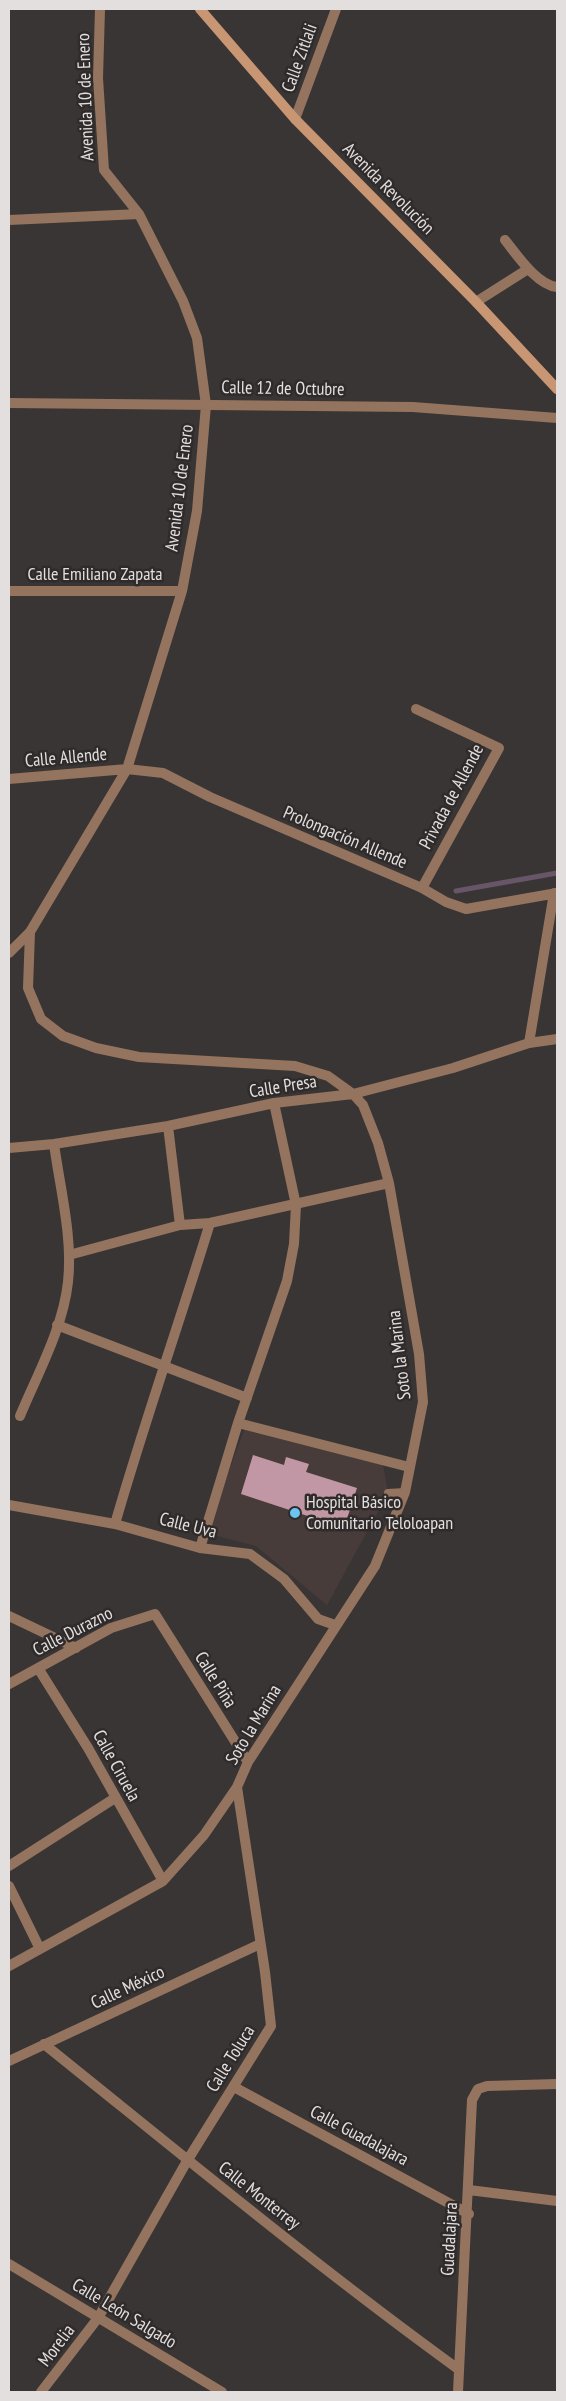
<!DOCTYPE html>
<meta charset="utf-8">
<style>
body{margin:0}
#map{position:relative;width:566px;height:2401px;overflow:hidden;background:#3a3535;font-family:"PT Sans Narrow",sans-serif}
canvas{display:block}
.frame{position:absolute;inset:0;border:10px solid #e2dfde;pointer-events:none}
</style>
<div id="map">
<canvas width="566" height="2401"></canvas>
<div class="frame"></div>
</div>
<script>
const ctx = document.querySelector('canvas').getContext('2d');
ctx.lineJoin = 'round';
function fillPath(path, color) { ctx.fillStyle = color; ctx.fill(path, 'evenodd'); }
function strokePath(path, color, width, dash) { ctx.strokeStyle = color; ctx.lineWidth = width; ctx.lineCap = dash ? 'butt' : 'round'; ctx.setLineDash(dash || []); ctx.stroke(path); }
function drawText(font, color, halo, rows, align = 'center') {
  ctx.font = font + ' "PT Sans Narrow",sans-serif'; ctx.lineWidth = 5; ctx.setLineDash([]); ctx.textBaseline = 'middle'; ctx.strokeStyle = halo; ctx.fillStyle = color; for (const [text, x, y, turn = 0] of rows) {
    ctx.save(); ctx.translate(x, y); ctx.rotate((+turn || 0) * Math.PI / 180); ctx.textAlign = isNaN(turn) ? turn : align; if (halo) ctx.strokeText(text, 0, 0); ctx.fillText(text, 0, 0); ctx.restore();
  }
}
fillPath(new Path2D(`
 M246 1425 383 1465 388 1493 327 1605 256 1546 206 1533Z`), '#483c3b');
strokePath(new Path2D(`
 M456 891 557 873`), '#685668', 5);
fillPath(new Path2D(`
 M253 1455 284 1465 286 1457 309 1464 306 1472 357 1488 344 1528 241 1494Z`), '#c197a6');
strokePath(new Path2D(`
 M388 1493 405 1492`), '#94745e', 8);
strokePath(new Path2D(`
 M295 119 336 9
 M9 220 139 214
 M505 240C517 255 537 285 557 287
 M476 302 528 269
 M9 403 413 407 557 418
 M9 591H182
 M416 709 499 748 422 888
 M9 779 127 769 163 773 210 797 422 888 446 902 466 909 557 893
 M9 953 30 932 127 769 182 591 197 511 206 405 197 338 183 301 139 214 104 170 98 78 100 9
 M529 1043 554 893
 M168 1126 180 1225
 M9 1148 54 1144 168 1126 274 1103 353 1094 453 1068 529 1043 557 1039
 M69 1255 180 1225 210 1223 389 1183
 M57 1325 247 1398
 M20 1416C38 1373 63 1328 68 1282 73 1238 60 1188 54 1144
 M238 1423 409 1467
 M9 1505 115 1524 200 1548 250 1554 284 1579 318 1619 335 1625
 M115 1524C144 1423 179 1324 210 1223
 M200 1548 238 1423 287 1281 294 1244 296 1205 274 1103
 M9 1616 76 1648
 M38 1668 88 1748 163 1881
 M9 1684 111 1628 155 1614 248 1762
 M9 1866 115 1798
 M9 1886 40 1949
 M9 1966 163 1881 204 1835 237 1787 248 1762 375 1566 405 1492 423 1402 419 1354 389 1183 378 1143 363 1105 353 1094 328 1076 295 1066 139 1057 96 1048 63 1036 41 1019 28 988 30 932
 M44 2044C181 2154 316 2266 458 2369
 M9 2061 260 1944
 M234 2087 469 2214
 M469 2190 557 2201
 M9 2264 222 2392
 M41 2392 98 2318 187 2161 271 2026 265 1972 237 1787
 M458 2392 472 2100 478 2089 487 2086 557 2084`), '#94745e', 10);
strokePath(new Path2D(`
 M200 9 295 119 476 302 557 389`), '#c89673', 10);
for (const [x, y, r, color] of [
 [295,1513,6,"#6cc3f2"]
]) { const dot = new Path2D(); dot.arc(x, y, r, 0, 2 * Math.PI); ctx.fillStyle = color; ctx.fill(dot); strokePath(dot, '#302b2b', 2); }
drawText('18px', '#e2dfde', '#302b2b', [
 ["Calle Zitlali",300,58,-70],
 ["Avenida 10 de Enero",86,97,-92],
 ["Avenida Revolución",388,189,45],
 ["Calle 12 de Octubre",283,389,1],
 ["Avenida 10 de Enero",180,488,-83],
 ["Calle Emiliano Zapata",95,575],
 ["Calle Allende",66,758,-5],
 ["Privada de Allende",452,797,-62],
 ["Prolongación Allende",345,838,23],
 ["Calle Presa",283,1087,-9],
 ["Soto la Marina",400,1355,-97],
 ["Calle Uva",188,1526,14],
 ["Calle Durazno",73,1632,-27],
 ["Calle Piña",215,1680,58],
 ["Soto la Marina",254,1725,-59],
 ["Calle Ciruela",116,1766,61],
 ["Calle México",128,1988,-25],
 ["Calle Toluca",231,2059,-58],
 ["Calle Guadalajara",359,2136,28],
 ["Calle Monterrey",259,2196,38],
 ["Guadalajara",450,2239,-87],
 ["Calle León Salgado",124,2314,31],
 ["Morelia",57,2346,-53]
]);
drawText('18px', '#e2dfde', '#302b2b', [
 ["Hospital Básico",306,1503],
 ["Comunitario Teloloapan",306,1524]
], 'left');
</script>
